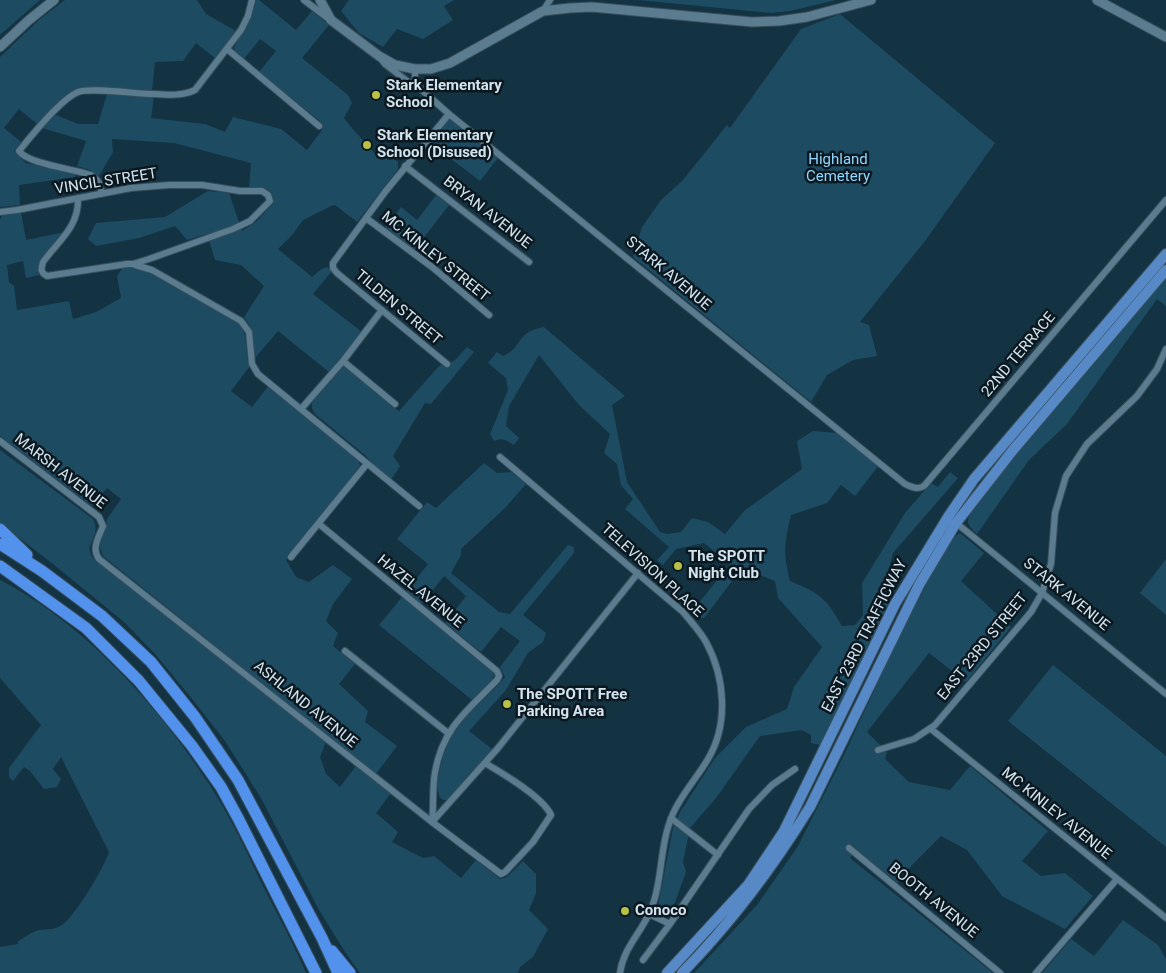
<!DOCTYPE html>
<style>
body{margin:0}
canvas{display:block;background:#133242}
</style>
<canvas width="1166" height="973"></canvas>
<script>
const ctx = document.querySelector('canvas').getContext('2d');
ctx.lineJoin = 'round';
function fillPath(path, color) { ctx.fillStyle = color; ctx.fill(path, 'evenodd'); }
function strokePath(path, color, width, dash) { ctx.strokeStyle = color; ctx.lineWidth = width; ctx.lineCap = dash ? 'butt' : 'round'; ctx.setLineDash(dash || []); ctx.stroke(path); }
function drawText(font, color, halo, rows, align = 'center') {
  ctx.font = font + ' Roboto,sans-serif'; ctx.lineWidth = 5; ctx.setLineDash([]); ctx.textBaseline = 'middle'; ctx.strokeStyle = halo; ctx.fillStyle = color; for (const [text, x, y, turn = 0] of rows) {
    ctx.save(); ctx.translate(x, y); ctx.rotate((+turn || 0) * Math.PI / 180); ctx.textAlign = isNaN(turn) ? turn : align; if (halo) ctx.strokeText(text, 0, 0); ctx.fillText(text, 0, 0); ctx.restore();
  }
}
fillPath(new Path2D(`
 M0 0H40L0 35Z
 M65 0H197L206 14 236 31 216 59 196 43 183 61 155 62 152 91C134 90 89 83 75 90 60 98 48 112 37 124L19 109 4 128 21 142 14 151 26 163 75 172V177L19 185 20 205 0 207V57L40 19Z
 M255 0H259L296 30 312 11 329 25 302 58 348 95 352 103 344 118 351 127 377 156 382 150 398 162V169L357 222 335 205 331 206 303 220 293 234 278 249 312 277 320 270 327 267 332 271 313 294 362 332 329 372 278 331 255 358 250 326 244 317 264 286 241 265 215 260 207 234 187 240 175 226 139 238 96 246 88 239 96 223 165 217 208 191 229 193 242 231 257 221 274 202C271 186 263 187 249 187L251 163 174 143 112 139 113 152 99 176 90 170 77 166 86 141 42 128 56 115 78 124H98L107 94 154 97 151 118 205 124 225 132 233 117 281 129 307 150 322 130 320 121 259 72 276 51 260 39 244 59 236 52 234 48C243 28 254 23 255 0Z
 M349 0H454L444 6 453 20 423 39 397 29 383 47 359 33 341 11Z
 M638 0H836L790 11 771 13Z
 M840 14 995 143 925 241 860 322 869 325 877 356 853 360 827 375 811 402 633 257 642 227 661 200 683 180 727 125 730 128 801 29Z
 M450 119 498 158 480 181 429 142 447 120Z
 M437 194 450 204 414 250 385 228 401 207 417 220Z
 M21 212 26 240 65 232C54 243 35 259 39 275L26 278 23 261 7 265 9 282 14 286 17 310 69 301 73 319 96 312 121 298 117 276 123 267 142 269 240 324C249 338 244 352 250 366L231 391 252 407 269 385 358 460 360 465 358 470 286 560 296 577 309 582 333 565 352 579 333 604 326 621 338 633 333 646 355 664 339 684 368 711 365 722 397 746 376 774 324 734 325 744 320 757 326 774 340 787 356 766 391 793 376 813 398 832 392 842 423 858 434 856 461 878 476 860 500 879 507 877 523 861 536 874V893L529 910 548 929 533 957 520 967 518 973H360L345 952 319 910 261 798 225 741 189 695 155 654 124 622 53 564 0 523V450L93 519C99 529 93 539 89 548L92 557 101 565 288 712 292 707 103 556 99 545 106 525 107 519 121 499 107 488 92 506 0 436V219L3 215Z
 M1166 277V306L1157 299 1067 424 1029 460 977 534C974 530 968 527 968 521 968 511 990 488 996 479Z
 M544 327 625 396 612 405 627 482 660 532 667 534 681 532 692 518 708 522 725 534 744 511 802 469 797 441 813 431 838 433 879 465 855 496 841 485 827 503 791 515C784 545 783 551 790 581 820 593 826 598 842 626L855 625 863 615 862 583 905 513 931 483 938 487 950 472 958 478 893 553 882 595 890 604 821 745 811 743V735L802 730 760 736 716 798 690 828 683 862 686 872 671 913 667 917C660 912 658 909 659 901L673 828 680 812 715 758 746 727 787 709 794 687 822 647 778 598 775 581 742 568 704 618H695L690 614 730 564 704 543 676 549 663 565 657 560 669 547 625 509 633 499 621 485 617 464 604 453 610 434 579 405 539 355 509 406 506 426 519 438 514 445C506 440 502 437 494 441L490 434 508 390 506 378 488 363 497 352 503 356C519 349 517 339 529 332 534 329 539 328 544 327Z
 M467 347 474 352 431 404 425 403 393 456 400 466 391 480 375 466 365 455 315 414 312 408V402L343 367 348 369 399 411 439 366 454 361Z
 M484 463 497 473 511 472 526 484 506 507 461 549V555L451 573 499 612 510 614 568 545 574 547V553L523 615 546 633 543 642 528 653 506 690 469 731 492 749 449 800H444L440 798C436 789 437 778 440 768 450 721 477 710 505 677L500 667 520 641 501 627 481 652 445 623 466 596 444 576 421 605 406 592 428 564 397 539 427 502 436 508Z
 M960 533 984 553 961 581 1011 627 966 682 929 653 867 732 887 752 885 759 909 782 950 790 970 766 1048 831 1022 861 1041 876 1065 873 1093 896 1065 929 1002 896 967 850 941 836 913 864 898 883 855 849 850 858 993 973H694L757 905 798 846 845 753 892 652 934 569 955 536Z
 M1166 559V615L1140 593Z
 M0 580C83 622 159 707 209 784 233 820 250 860 269 898 282 923 295 947 306 973H0V947L18 944V941C24 938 33 931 39 930 47 929 55 930 62 925 76 915 103 869 109 852L61 757 53 769 61 779 57 787 44 789 30 771 24 767 13 781 9 777V768L41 725 0 678Z
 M402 597 493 671 494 675 492 680 472 700 379 625Z
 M1053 665 1166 756V847L1008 721Z
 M1123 920 1158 945 1166 959V973H1042L1071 939 1094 956Z`), '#1d4b62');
const minor = new Path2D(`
 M304 0 329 19
 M543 11 550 0
 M227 49 319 126
 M381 59 385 64 407 81 415 84 449 114 905 484C912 487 917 490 924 486L1166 200
 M415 84V69
 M405 166 529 262
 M101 194C101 184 99 181 91 175 74 169 28 164 19 151 31 136 61 99 78 92 91 87 137 94 154 94 168 95 183 96 195 90L241 30 248 16 252 0
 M0 212 17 210 131 188 169 185H202L240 191H262L268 195 270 201 250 221 233 229 149 259 133 264H127L47 276C40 272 41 269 43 262 59 240 79 227 78 198
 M366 218 432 267 489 315
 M135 265 152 270 241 321 249 332 252 364 258 374 419 506
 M343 361 395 404
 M447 364 337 273 333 268V263L385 192 449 114
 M301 409 343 361 382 310
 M0 441 99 517 103 526C99 537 91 548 99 559L432 822 501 874 505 872 533 842 551 815C543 797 502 773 485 763
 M500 457 683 612C691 622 700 631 706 642 725 677 729 724 708 759 697 778 680 796 672 816 659 847 663 882 650 912 640 934 623 949 620 973
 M955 522 1166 694
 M319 524 497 671 499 676 497 680C468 710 443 727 435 772 432 788 434 806 432 822
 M291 557 366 465
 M345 651 448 733
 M931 729 1166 918
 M878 750 914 739 935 725 1031 612 1042 593 1051 564 1055 513 1066 476 1087 444 1137 396 1157 369 1166 349
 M671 818 718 855
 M432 822 498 748 638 573
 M849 848 1000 973
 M649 914 670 924
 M643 960 670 924 749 809 772 785 795 769
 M1036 973 1117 879`);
const secondary = new Path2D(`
 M320 0 331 20 379 56 395 65 415 69H431L450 63 543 11 570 8 592 7 752 22 779 21 807 17 871 0
 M1097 0 1166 37
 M0 47 29 20 54 0`);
const primary = new Path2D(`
 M667 973 748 885 784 831 895 604 948 517 974 479 1166 254
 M682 973C731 923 773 867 810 807L919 585 956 523 1013 450 1166 270`);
const motorway = new Path2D(`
 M0 529 27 555
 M0 544 42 571 102 616 151 662 195 717 238 780 322 938 338 973
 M0 566 86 628 139 681 192 746 221 787 238 818 316 973
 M332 951 350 973`);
strokePath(minor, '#374e5c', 8);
strokePath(secondary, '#374e5c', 11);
strokePath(primary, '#374e5c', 12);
strokePath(motorway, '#374e5c', 13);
strokePath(minor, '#5b7c8e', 6);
strokePath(secondary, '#5b7c8e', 9);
strokePath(primary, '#5689c6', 10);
strokePath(motorway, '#5291ec', 11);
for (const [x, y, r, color] of [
 [376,95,5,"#b9c046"],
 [367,145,5,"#b9c046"],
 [678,566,5,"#b9c046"],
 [507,704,5,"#b9c046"],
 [625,911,5,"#b9c046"]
]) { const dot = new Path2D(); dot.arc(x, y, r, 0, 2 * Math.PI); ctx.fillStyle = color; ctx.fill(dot); strokePath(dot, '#0b181f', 2); }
drawText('bold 15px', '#d3e4ef', '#0b181f', [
 ["Stark Elementary",386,86],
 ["School",386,103],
 ["Stark Elementary",377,136],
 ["School (Disused)",377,153],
 ["The SPOTT",688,557],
 ["Night Club",688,574],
 ["The SPOTT Free",517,695],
 ["Parking Area",517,712],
 ["Conoco",635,911]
], 'left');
drawText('15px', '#90d7ff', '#0b181f', [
 ["Highland",838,160],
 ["Cemetery",838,177]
]);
drawText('15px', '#d3e4ef', '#0b181f', [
 ["VINCIL STREET",106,182,-9],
 ["BRYAN AVENUE",487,213,38],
 ["MC KINLEY STREET",435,257,39],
 ["STARK AVENUE",668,274,40],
 ["TILDEN STREET",398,308,40],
 ["22ND TERRACE",1019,355,-50],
 ["MARSH AVENUE",60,472,38],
 ["TELEVISION PLACE",652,571,42],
 ["HAZEL AVENUE",420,592,39],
 ["STARK AVENUE",1066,595,39],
 ["EAST 23RD TRAFFICWAY",865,636,-63],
 ["EAST 23RD STREET",983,647,-51],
 ["ASHLAND AVENUE",305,705,39],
 ["MC KINLEY AVENUE",1056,814,39],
 ["BOOTH AVENUE",933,901,39]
]);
</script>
